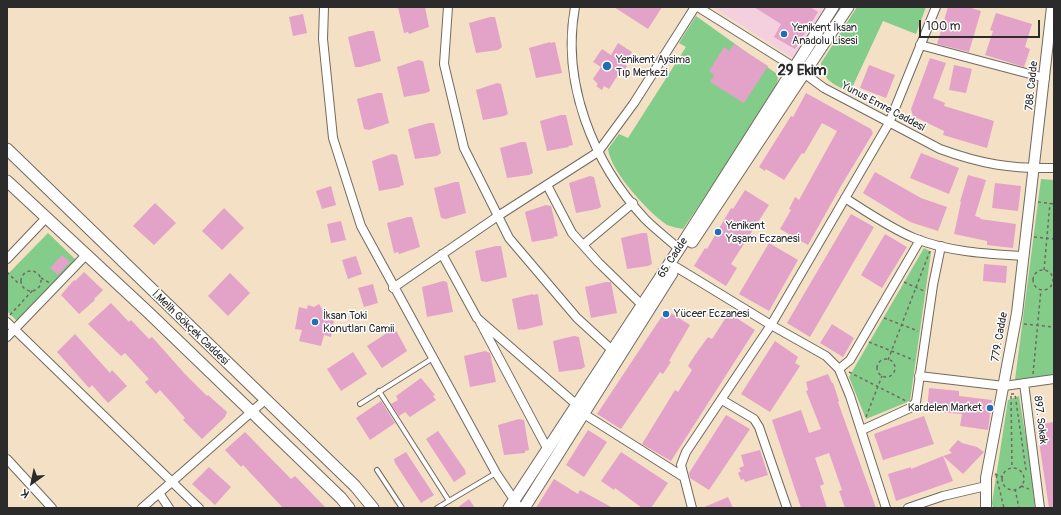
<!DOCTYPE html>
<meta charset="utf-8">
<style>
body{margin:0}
#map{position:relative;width:1061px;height:515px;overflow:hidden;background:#f4e0c5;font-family:Pangolin,sans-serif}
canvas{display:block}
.frame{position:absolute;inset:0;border:8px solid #2b2b2b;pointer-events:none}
.north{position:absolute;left:12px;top:463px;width:40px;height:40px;-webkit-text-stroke:3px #fff;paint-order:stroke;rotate:213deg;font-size:11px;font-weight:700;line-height:16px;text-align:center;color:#2b2b2b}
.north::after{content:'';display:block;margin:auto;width:14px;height:18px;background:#2b2b2b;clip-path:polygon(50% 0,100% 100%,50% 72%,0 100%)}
.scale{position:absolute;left:919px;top:20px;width:121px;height:18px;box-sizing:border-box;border:2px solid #2b2b2b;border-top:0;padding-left:5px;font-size:12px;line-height:14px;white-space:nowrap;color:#2b2b2b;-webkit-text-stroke:3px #fff;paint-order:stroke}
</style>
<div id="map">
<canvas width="1061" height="515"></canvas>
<div class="frame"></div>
<div class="north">K</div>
<div class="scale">100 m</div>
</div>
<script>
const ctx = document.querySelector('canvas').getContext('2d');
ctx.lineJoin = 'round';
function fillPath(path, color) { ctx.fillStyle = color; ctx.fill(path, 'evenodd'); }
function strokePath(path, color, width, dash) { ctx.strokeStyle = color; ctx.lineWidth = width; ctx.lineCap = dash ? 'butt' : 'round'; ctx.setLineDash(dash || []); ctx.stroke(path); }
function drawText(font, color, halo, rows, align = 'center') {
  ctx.font = font + ' Pangolin,sans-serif'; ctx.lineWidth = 3; ctx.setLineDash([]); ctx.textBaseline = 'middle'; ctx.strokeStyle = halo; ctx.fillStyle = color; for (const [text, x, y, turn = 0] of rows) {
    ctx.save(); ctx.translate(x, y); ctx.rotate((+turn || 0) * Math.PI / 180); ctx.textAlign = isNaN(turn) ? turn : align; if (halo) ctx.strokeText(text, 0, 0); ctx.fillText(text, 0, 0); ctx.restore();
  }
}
fillPath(new Path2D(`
 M713 7H830L796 60Z`), '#f4cfdd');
fillPath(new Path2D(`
 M857 7H926L916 34 883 21 850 92C836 86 822 80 821 63Z
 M696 16 777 74 778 79 774 94 683 229C678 228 672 227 667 225 648 212 611 172 608 149L619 134 628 138 686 47 679 43Z
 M1041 179 1054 180V376L1015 380Z
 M48 233 76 260 17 321 7 311V275Z
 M924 248 931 252 910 401 866 419 849 377Z
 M1019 396 1029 456 1035 508H993L992 503 1008 400Z`), '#83cc89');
fillPath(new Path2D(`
 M398 7H425L429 27 409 34 408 32 404 33Z
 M614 7H662L648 29Z
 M754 7H810L818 12 795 49 774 37 781 24Z
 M948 7H968L981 11 969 52 937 44Z
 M996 13 1032 24 1025 47 1030 49 1024 67 985 55 993 31 990 30Z
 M303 14 307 33 293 36 289 17Z
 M490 17H495L502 47 498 50 476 53 469 23Z
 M369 31H374L381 61 360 67H355L348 37Z
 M550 42V43L555 42 562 73 536 78 529 48Z
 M618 43 632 52 624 64 627 66 621 77 618 75 609 89 604 86 602 90 596 86 598 84 593 79 601 67 593 62 602 49 611 55Z
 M734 44 768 66 744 103 710 82 714 75 709 71 724 47 729 51Z
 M930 58 946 63 933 98 945 103 944 106 994 121 987 148 943 135 944 131 913 116 911 109Z
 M418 60 423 61 430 91 426 93 404 97 397 67Z
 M869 65 895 75 886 98 860 88Z
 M954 65 972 69 966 93 949 90Z
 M497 83 501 84 508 114 504 116 483 120 476 90Z
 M378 93H382L389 123 369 130 364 129 357 99Z
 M806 93 871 129 873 133 841 186 808 245 780 229 791 210 789 209 795 197 799 200 837 131 822 123 804 154 802 153 784 180 766 169 765 171 759 167 791 116 793 117Z
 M561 115H566L573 145 568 146 569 147 547 151 540 121Z
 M429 123H434L441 153 437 156 415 159 408 129Z
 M521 142H526L533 173 529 175 507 178 500 148Z
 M921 153 959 168 949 194 910 178Z
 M392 154 397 155 404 185 400 186V187L379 191 372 161Z
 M875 172 921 198 947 207 938 231 910 222 863 193Z
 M968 175 986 180 975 216 981 218 980 219 1016 224 1013 248 987 245V241L954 234 961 202H960Z
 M590 176 594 177 601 207 597 209 576 213 569 183Z
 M455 182H459L466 213 446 219 441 218 434 188Z
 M995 183 1021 186 1018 211 992 208Z
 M331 186 336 205 322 209 316 191Z
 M745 190 769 205 731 264 737 268 726 286 694 266 705 248 707 249 731 208 733 209Z
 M155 203 176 223 154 245 133 226Z
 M546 205 551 206 558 236 553 237 554 238 532 242 525 212Z
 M224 208 244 228 222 250 202 231Z
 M851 214 874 227 810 337 787 323Z
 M408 217H412L420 247 399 254 398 252 394 253 387 223Z
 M341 221 346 240 331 243 327 224Z
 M642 233H647L652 264 648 266 627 269 621 238Z
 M885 234 907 247 882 288 861 275Z
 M769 243 798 260 769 311 739 294Z
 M496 246H501L507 277 486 282 481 281 475 251Z
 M62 255 70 262 58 275 50 268Z
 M356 256 362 274 348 279 342 260Z
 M984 264 1007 266 1006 283 983 281Z
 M84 272 103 290 94 299 95 300 79 314 61 295 74 280 75 281Z
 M230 273 250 293 228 316 208 296Z
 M443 281 447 282 453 312 427 317 422 287Z
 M606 282H611L617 313 591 318 585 287Z
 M373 284 378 303 364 307 358 288Z
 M533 294V295L538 294 543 325 522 330V329L518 330 512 299Z
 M111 303 129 322 131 320 149 339 152 337 185 374 207 396 208 395 227 412 225 417 202 439 183 420 185 418 160 390 156 394 145 382 149 379 125 353 121 356 88 324Z
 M319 304 322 309 328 310V314L335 315 331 337 324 335 321 346 299 341 302 330 295 329 299 307 307 309 308 305 314 307Z
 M666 310 690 325 669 361 671 362 663 374 660 372 621 429 597 414Z
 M729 313 755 330 671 461 642 444 675 390 678 392 692 370 688 366 695 355 708 337 712 339Z
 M832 324 854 338 843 357 820 343Z
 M393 329 397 332 407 351 382 368 367 346Z
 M75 334 110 373 112 370 127 386 108 403 92 385 89 388 57 352Z
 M574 336 579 337 585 367 581 369 559 372 553 341Z
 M775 341 798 357 795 363 800 366 770 412 741 394Z
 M485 351 490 353 496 382 470 387 464 356Z
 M353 352 367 374 341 391 327 369Z
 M828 374 832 383H833L839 401 838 402 876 508H845L839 491 842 490 829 453 815 458 824 484 820 486 827 508H801L772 420 801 410 809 433 821 429 806 391 808 390 806 382Z
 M421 378 435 395 433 396 436 400 410 417 405 412 399 416 391 404 398 400 396 396Z
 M929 388 959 391V396L992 400 988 430 960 426 962 414 927 411Z
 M381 401 395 423 370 440 356 418Z
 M726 415 750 429 709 490 690 478 689 473Z
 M924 416 934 444 883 460 874 434Z
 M519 419 524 420 529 450 525 451V453L504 455 498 425Z
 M1054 422V508H1049L1037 428V425L1041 424Z
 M588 430 607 442 584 477 566 465Z
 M438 431 465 470 466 474 454 482 426 439Z
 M245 432 291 479 295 476 326 508H283L243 465 241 467 225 450Z
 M958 440 962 443 977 447 984 452 963 474 943 456 952 453 949 450Z
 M760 450 768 475 745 482 744 479 741 480 738 473 741 471 739 468 744 466 741 455Z
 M406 452 434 495 421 503 395 463 394 459Z
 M621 452 668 483 651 508H642L615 488 614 490 601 481Z
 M943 456 953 481 896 501 888 474 911 467V469Z
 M209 467 231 487 215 505 192 484Z
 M554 479 578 494 580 490 613 508H536Z
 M728 497 733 508H702Z
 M469 499 475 508H457Z`), '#e3a2c8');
const service = new Path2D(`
 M379 391 449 501
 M360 404 433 358
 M377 470 402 508
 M437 508 496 473`);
const minor = new Path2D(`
 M324 7 323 39 333 138 361 226 496 473 517 504
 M448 7 444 64 464 148 509 238 577 318 612 350
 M575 7C561 83 593 163 645 219 655 229 668 239 679 249
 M698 7 805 74 824 88 940 149C981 164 1011 169 1054 168
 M920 45 1045 78
 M547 185 572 233 598 262 642 305
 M845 198C867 212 890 228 914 238 948 252 988 254 1024 256
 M583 245 633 203
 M442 254 477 318 577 405
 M7 259 46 218
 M676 267 771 325 826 356 839 369 850 396 886 508
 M393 288 498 216 598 152 634 103 695 7
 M7 322 199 508
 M480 322 548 450
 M7 337 86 255
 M839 369 850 360 920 240
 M919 376 1004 386 1054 379
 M1024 383 1040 508
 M722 400 754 419 759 427 787 508
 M584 414 682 476
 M862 430 910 408 916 402 933 285 941 246
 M7 459 52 508
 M159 493 169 508
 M142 508 265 400
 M692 508 681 465 686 452 771 325 889 123 936 7
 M908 508 943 496 986 486`);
const tertiary = new Path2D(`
 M986 508V478L1017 313 1052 7`);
const secondary = new Path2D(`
 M7 149 355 486 373 508
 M7 181 149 313 341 498 349 508
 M692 242 848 7
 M509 508 679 249 833 7
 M524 508 672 273`);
strokePath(service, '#716a61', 6);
strokePath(minor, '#716a61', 10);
strokePath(tertiary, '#716a61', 12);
strokePath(secondary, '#716a61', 13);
strokePath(new Path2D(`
 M1038 202 1054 204
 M1034 237 1054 239
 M1044 270 1050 203
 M1033 280a10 10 0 1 1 20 0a10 10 0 1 1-20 0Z
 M21 281a10 10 0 1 1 20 0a10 10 0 1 1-20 0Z
 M7 272 18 283H22
 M41 278 50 283
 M904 282 924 291
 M10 315 33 290
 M884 318 918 331
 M1024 324 1054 327
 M869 342 914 360
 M877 368a9 9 0 1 1 18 0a9 9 0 1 1-18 0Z
 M888 360 930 251
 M849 372 906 401
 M1033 374 1041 289
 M1011 394H1015L1026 470
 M1011 396 1012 468
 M866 417 882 376
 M1002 479a11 11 0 1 1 22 0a11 11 0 1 1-22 0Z
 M995 474 1003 477
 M996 475 1004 508
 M1021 486 1029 489
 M1015 489 1019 508`), '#716a61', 1.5, [3, 3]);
strokePath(service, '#fff', 4);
strokePath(minor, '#fff', 8);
strokePath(tertiary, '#fff', 10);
strokePath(secondary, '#fff', 11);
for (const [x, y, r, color] of [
 [784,34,4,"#1f6fb2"],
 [607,66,5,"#1f6fb2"],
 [718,232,4,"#1f6fb2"],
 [666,314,4,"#1f6fb2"],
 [315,322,4,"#1f6fb2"],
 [990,408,4,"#1f6fb2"]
]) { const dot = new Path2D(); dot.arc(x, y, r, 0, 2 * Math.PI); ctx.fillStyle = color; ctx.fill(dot); strokePath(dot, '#fff', 1.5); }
drawText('11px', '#2b2b2b', '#fff', [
 ["Yenikent İksan",792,28],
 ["Anadolu Lisesi",792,41],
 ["Yenikent Aysima",616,60],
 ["Tıp Merkezi",616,73],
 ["Yenikent",726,226],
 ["Yaşam Eczanesi",726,239],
 ["Yüceer Eczanesi",674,314],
 ["İksan Toki",323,316],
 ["Konutları Camii",323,329],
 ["Kardelen Market",982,408,"right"]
], 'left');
drawText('11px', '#2b2b2b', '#fff', [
 ["788. Cadde",1032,86,-84],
 ["Yunus Emre Caddesi",883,107,28],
 ["65. Cadde",673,258,-57],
 ["İ.Melih Gökçek Caddesi",190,328,44],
 ["779. Cadde",1000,337,-80],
 ["897. Sokak",1040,420,83]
]);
drawText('bold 15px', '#2b2b2b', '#fff', [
 ["29 Ekim",802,71]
]);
</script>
